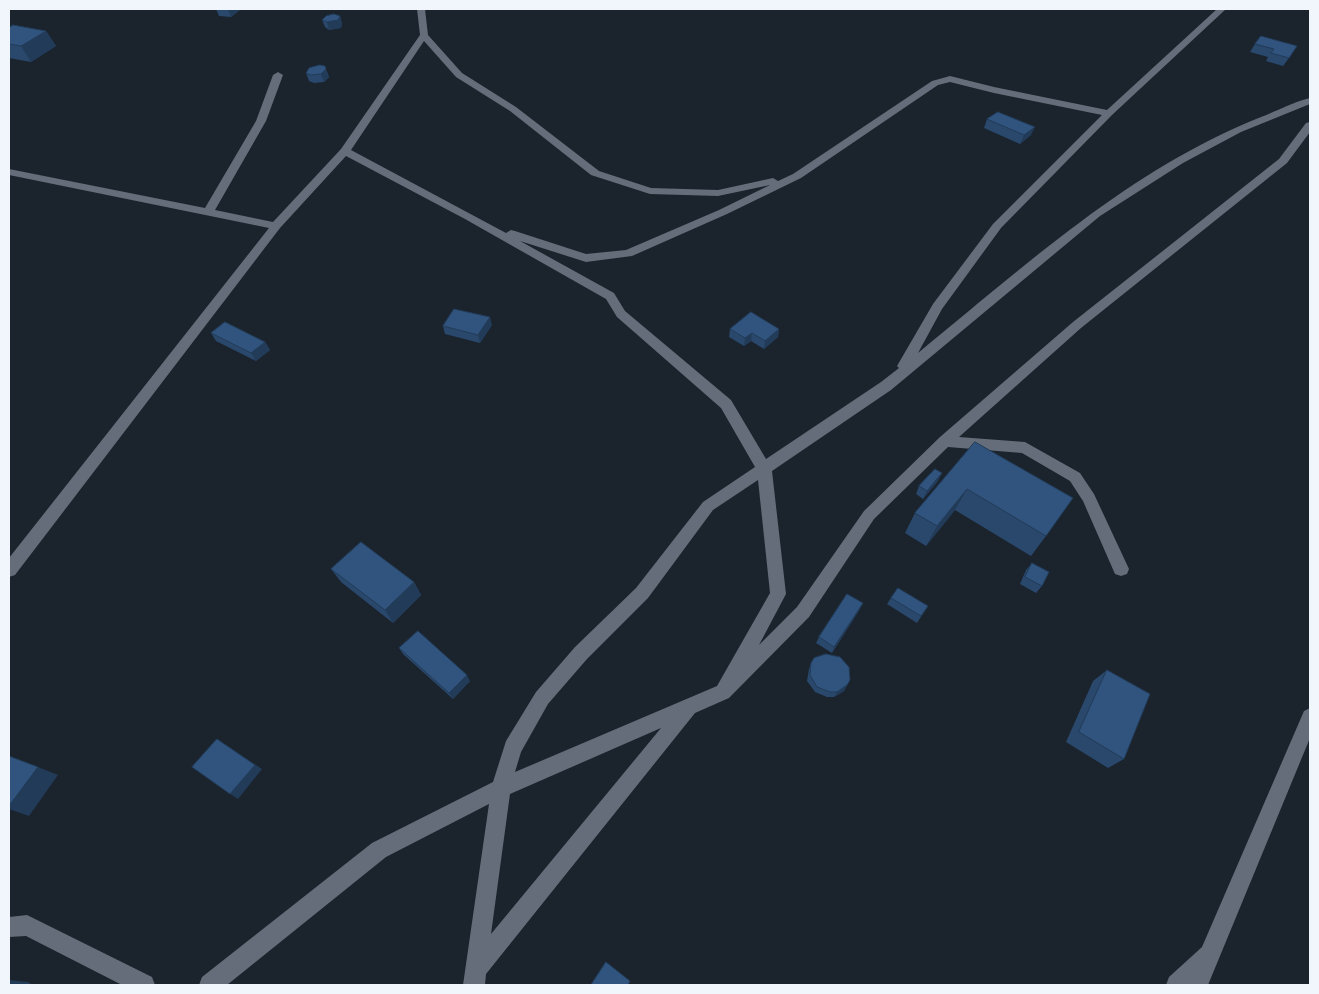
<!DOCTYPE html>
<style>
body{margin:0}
#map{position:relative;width:1319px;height:994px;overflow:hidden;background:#1b232d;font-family:"Sofia Sans Condensed",sans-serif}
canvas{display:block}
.frame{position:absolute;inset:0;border:10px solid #f0f6fc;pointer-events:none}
</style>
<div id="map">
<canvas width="1319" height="994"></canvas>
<div class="frame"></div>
</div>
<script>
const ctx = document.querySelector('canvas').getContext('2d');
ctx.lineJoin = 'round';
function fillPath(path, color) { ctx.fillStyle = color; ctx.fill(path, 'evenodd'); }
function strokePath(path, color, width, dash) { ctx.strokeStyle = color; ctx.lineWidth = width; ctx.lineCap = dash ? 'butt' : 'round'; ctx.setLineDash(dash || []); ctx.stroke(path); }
fillPath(new Path2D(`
 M417 9H425L428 35 462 73 516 107 599 171 651 188 718 190 773 178 778 181 793 174 932 81 950 76 994 87 1107 110 1217 9H1226L1112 115 1001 228 942 309 918 353C1025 266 1130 169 1261 117 1277 111 1293 102 1310 98V104L1241 132 1183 163 1100 216 891 390 772 471 786 594 759 645 797 607 864 511 940 437 1073 322 1279 159 1306 123 1310 122V132L1287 163 1081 328 959 437 1025 442 1080 473 1094 494 1129 569 1127 574 1121 576 1115 574 1083 501 1070 481 1022 453 948 447 874 519 809 617 729 698 695 713 486 974 485 985H463L489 804 386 857 227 985H199L202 977 372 843 493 782 506 741 536 692 575 647 636 588 703 502 755 467 721 408 617 317 606 299 465 219 346 156 280 228 15 575 9 577V558L269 228 9 175V169L205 208 256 121 273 75 278 72 283 75 266 121 215 210 273 222 341 149 420 35ZM424 41 456 77 510 111 591 175 650 194 718 196 770 185 719 210 626 250 586 254 515 231 511 230 506 233 351 150ZM950 82 994 93 1102 115 993 224 933 304 897 366 899 368 881 382 766 459 731 400 625 311 614 293 520 241 586 262 632 256 727 214 801 178 938 85ZM758 480 770 593 717 686 515 772 521 752 548 704 587 659 648 598 713 510ZM661 728 491 934 510 794Z
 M1310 708V738L1208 985H1166L1169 977 1202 947 1304 711Z
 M27 915 152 977 155 985H122L26 936 9 937V917Z`), '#646d79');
fillPath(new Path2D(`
 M216 9H241L231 17 219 16Z
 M340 16 342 24 341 28 329 30 325 27 322 20Z
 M9 28 46 31 56 46 31 62 9 58Z
 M1255 44 1292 54 1283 66 1266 61 1268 57 1250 52Z
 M326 69 329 77 324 82 314 83 309 81 306 73Z
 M987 119 1031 135 1020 144 984 128Z
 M492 325 480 343 445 334 443 326Z
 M730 329H779L778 337 764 349 751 341 744 346 729 337Z
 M211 333 265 342 270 350 256 361 216 341Z
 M975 442 1046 536 1031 556 955 510 926 546 905 533 915 513Z
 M938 481 923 499 916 494 919 486Z
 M1032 563 1042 586 1036 593 1020 584 1026 570Z
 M331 569 414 582 421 595 393 623 341 582Z
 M891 598 928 606 917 623 887 604Z
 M860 609 832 653 816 643 819 637Z
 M399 648 470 681 453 699 403 654Z
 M811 663 850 680 844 691 834 697H827L815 692 807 681 809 669Z
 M1107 670 1124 759 1108 768 1066 742 1093 681Z`), '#29486c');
fillPath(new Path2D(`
 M229 9H241L231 17 228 10Z
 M340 16 342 24 341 28 329 30 327 22Z
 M46 31 56 46 31 62 21 46Z
 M326 69 329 77 324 82 321 74Z
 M1035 127 1031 135 1020 144 1024 135Z
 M490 317 492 325 480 343 478 335Z
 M779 329 778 337 764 349 765 341Z
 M752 333 751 341 744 346 745 338Z
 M265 342 270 350 256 361 251 353Z
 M942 473 938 481 923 499 927 491Z
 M967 489 955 510 926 546 937 526Z
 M414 582 421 595 393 623 385 610Z
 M863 603 860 609 832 653 834 647Z
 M467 675 470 681 453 699 449 693Z
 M847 685 844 691 834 697 837 692Z
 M217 739 262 769 238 799 230 794Z
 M38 767 58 775 29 816 9 809V806Z
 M9 980 28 982 33 985H11L9 984Z`), '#223b58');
const building = new Path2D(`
 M334 14 340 16 338 20 327 22 322 20 326 16Z
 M13 25 46 31 21 46 9 44V28Z
 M1261 36 1297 46 1289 58 1271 53 1274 49 1255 44Z
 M320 65 325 66 326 69 321 74 311 75 306 73 309 68Z
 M998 112 1035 127 1024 135 987 119Z
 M454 309 490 317 478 335 443 326Z
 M751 312 779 329 765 341 752 333 745 338 730 329Z
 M225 322 265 342 251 353 211 333Z
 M975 442 1073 498 1046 536 967 489 937 526 915 513Z
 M935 469 942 473 927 491 919 486Z
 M361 542 414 582 385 610 331 569Z
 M1032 563 1049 572 1042 586 1025 577Z
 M898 588 928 606 921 616 891 598Z
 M847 594 863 603 834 647 819 637Z
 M418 631 467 675 449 693 399 648Z
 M826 654 840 657 849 667 850 680 847 685 837 692H830L817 687 810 675 811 663 814 658Z
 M1107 670 1150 694 1124 759 1079 732Z
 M217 739 255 765 230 794 192 767Z
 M9 756 38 767 9 806Z
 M606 962 630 981 628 985H591Z`);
fillPath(building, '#30547e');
strokePath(building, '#223b58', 1);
</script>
